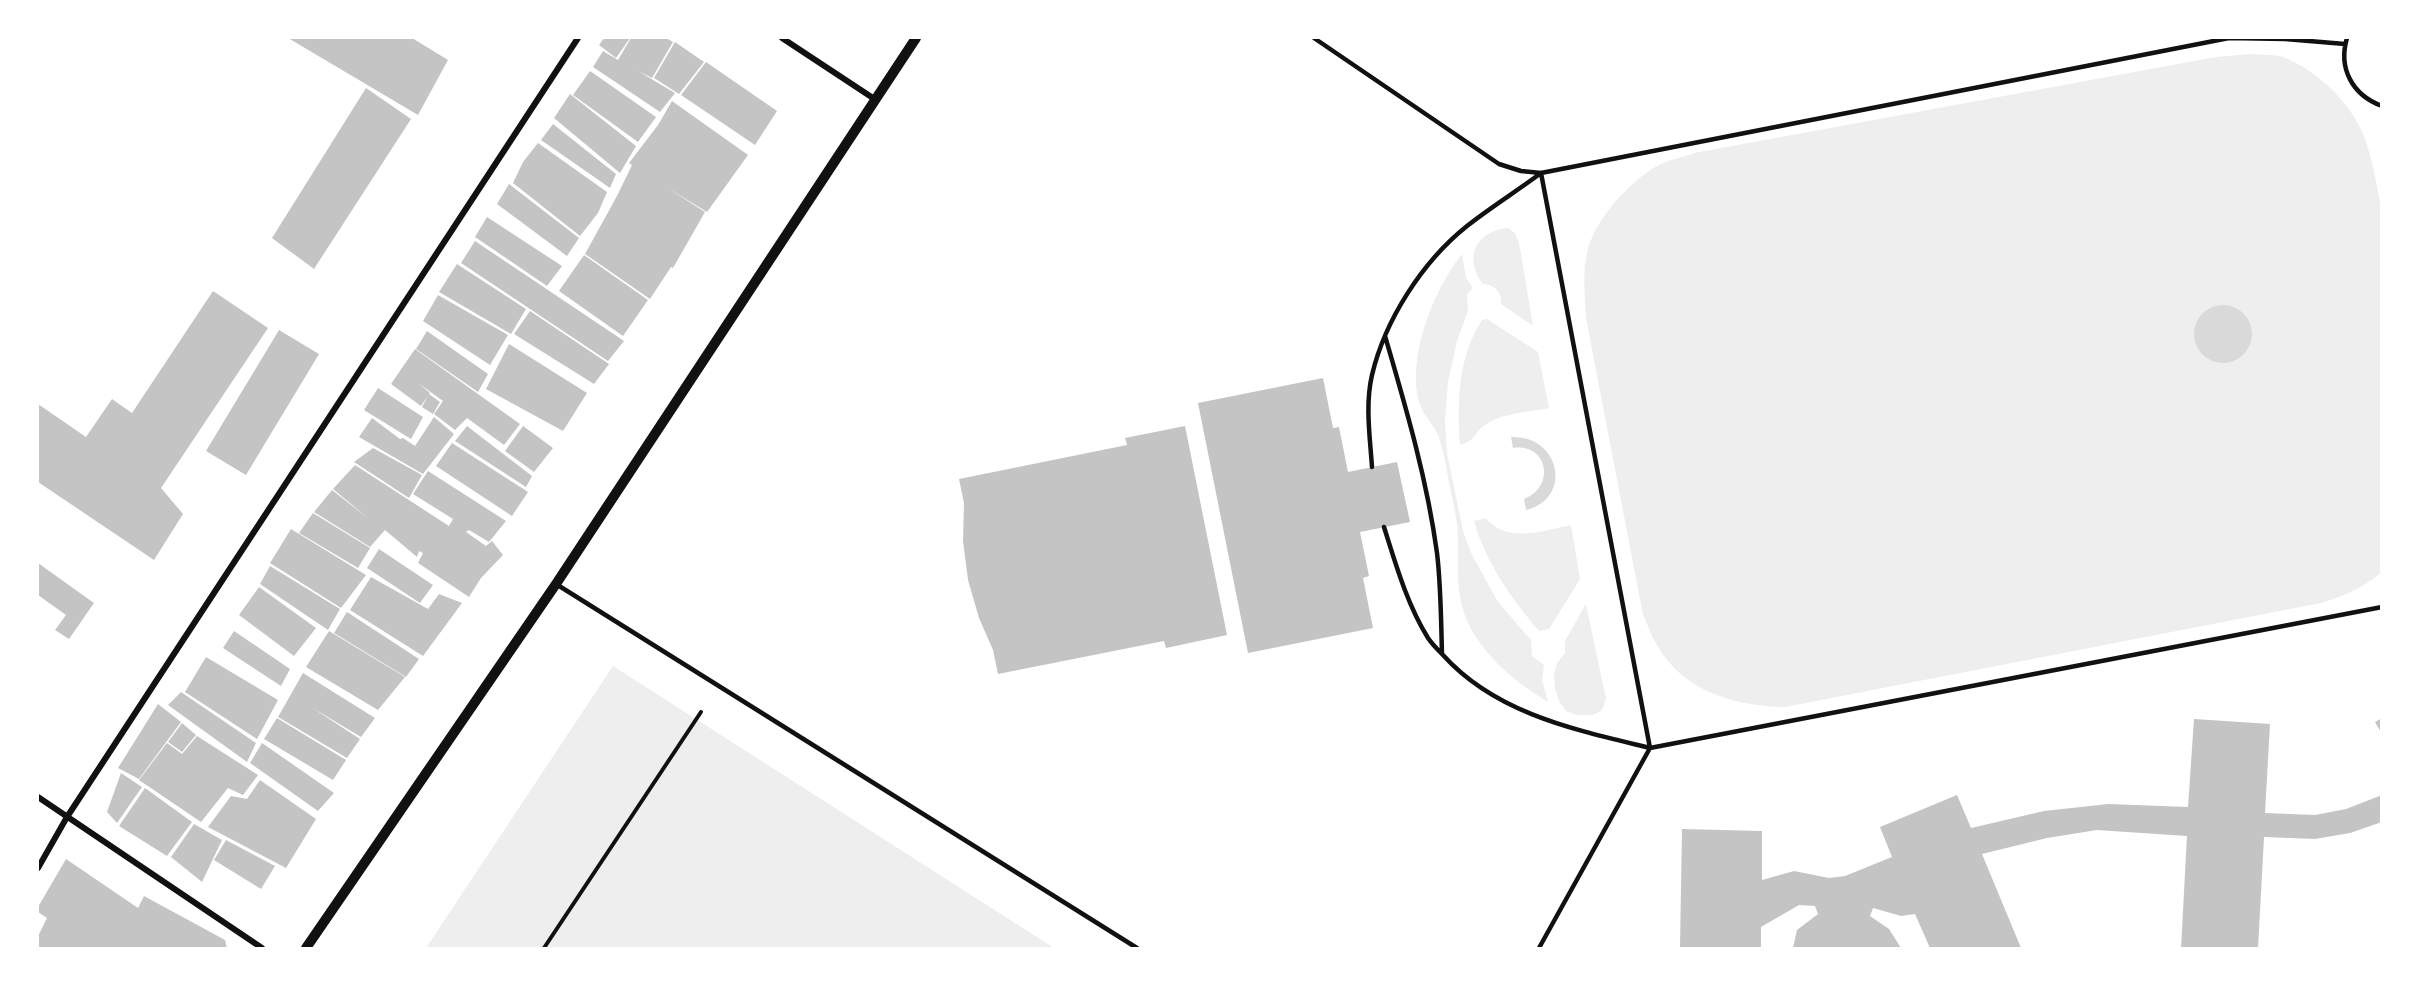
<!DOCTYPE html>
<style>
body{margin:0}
#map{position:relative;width:2419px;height:986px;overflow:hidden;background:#fff;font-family:Rubik,sans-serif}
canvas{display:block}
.frame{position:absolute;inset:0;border:39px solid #fff;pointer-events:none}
</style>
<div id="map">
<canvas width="2419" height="986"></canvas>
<div class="frame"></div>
</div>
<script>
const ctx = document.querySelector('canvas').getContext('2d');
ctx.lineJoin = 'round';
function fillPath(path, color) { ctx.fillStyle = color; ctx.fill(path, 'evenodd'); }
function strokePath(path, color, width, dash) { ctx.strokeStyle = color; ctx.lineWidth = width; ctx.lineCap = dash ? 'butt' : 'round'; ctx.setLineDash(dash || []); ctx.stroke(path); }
fillPath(new Path2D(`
 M2251 54C2261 55 2273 54 2283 57 2317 70 2350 102 2364 136 2373 160 2377 187 2382 213L2381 573C2362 588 2344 596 2321 603L1785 707C1736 706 1683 692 1657 645 1651 636 1648 625 1643 615L1586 318C1585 293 1581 264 1591 240 1601 213 1637 174 1663 163 1673 159 1684 157 1694 153L2216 57Z
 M1508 228 1515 233 1519 243 1533 326 1501 304C1502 293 1495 284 1483 284 1463 257 1476 231 1508 228Z
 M1462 254 1466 278 1473 288 1467 294 1468 311 1457 341 1448 382 1445 420 1447 453 1463 531 1471 553 1498 602 1531 640 1532 656 1544 665 1542 680 1548 702C1510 679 1468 644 1460 597 1457 577 1458 557 1458 537 1458 523 1454 507 1451 492 1447 474 1445 453 1438 435 1434 425 1425 417 1421 407 1404 363 1434 288 1462 254Z
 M1487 319 1538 352 1549 408C1529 412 1502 413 1485 425 1473 433 1476 441 1460 445 1457 402 1458 357 1482 320Z
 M1485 518C1509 544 1541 531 1571 525L1580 579 1549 629 1539 631C1511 598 1486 563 1474 521Z
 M1586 604 1606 699 1602 710 1593 715H1577L1566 711 1559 701 1555 688 1554 675 1557 663 1565 653V641Z
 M613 666 1054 948H426Z`), '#eee');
fillPath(new Path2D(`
 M2194 334a29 29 0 1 1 58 0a29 29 0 1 1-58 0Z
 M1511 437C1561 435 1573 499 1526 510L1524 499C1556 487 1548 443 1513 448Z`), '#d9d9d9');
fillPath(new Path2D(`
 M288 38H412L448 60 418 115Z
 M604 38H630L616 58 599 45Z
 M631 38H666L673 42 652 78 638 71 675 93 660 112 593 67 603 51 618 60Z
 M675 42 704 62 679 94 654 78Z
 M706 62 777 111 755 145 681 95Z
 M590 71 656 117 638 142 573 95Z
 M366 88 411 119 314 269 272 238Z
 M570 94 636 146 620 173 554 118Z
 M672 101 748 155 707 212 666 187 705 212 673 268 671 267 650 299 585 254 617 196 632 165 629 163 658 125Z
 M553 124 616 174 610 188 541 140Z
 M538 143 607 192 598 213 580 236 513 183 523 162Z
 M509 184 579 238 567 256 497 204Z
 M487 217 562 266 547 286 475 237Z
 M475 241 624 341 608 361 461 263Z
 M584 255 648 300 623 336 559 291Z
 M457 264 526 309 511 334 439 292Z
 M213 291 268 328 161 488 183 514 154 560 38 482V404L86 437 112 399 132 413Z
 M438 295 508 335 490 365 423 321Z
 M530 311 609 364 594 384 514 334Z
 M279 330 319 354 246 475 206 451Z
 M427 331 488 374 478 392 416 349Z
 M509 344 587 393 563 431 486 389Z
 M415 349 520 424 504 445 467 418 455 430 434 414 443 401 418 383 430 393 421 406 391 384Z
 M1323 378 1333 428 1339 427 1348 472 1397 462 1410 522 1360 532 1369 576 1363 578 1373 628 1248 653 1198 403Z
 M378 388 423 417 411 439 364 410Z
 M429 394 440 402 433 414 422 407Z
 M434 417 454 434 423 474 359 437 372 418 400 439 403 438 415 446Z
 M467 426 532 476 526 487 455 441Z
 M523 426 553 448 534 472 505 451Z
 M1185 426 1227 635 1166 648 1164 641 998 674 993 650 979 618 968 580 963 541 964 503 959 479 1127 445 1125 438Z
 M452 443 528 492 512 516 436 466Z
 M373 448 422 475 409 498 354 462Z
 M355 465 449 526 453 519 413 494 428 471 506 521 489 542 469 530 466 532 486 546 492 541 503 555 481 578 469 597 418 563 423 553 419 551 417 557 385 530 370 547 314 512 332 490 369 519 333 489Z
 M313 513 370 548 358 568 299 533Z
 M291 529 366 575 341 608 270 563Z
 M379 549 433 585 420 603 367 568Z
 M38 563 94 603 69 639 55 630 66 615 38 595Z
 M270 566 340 609 328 630 260 584Z
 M371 577 428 609 439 594 462 603 423 656 350 610Z
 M259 587 316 628 294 656 239 615Z
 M347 612 419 659 406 677 334 633Z
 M234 631 290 669 281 686 223 648Z
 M329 631 405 677 378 710 306 667Z
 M206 657 278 700 257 739 185 692Z
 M303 673 375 718 361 737 311 707 360 739 347 758 278 717Z
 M181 692 256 743 247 762 168 705Z
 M158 704 181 722 139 779 118 768Z
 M277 718 346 760 333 780 264 739Z
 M2382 718V734L2375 722Z
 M2194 719 2270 724 2265 813 2315 815 2346 809 2382 795V822L2350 833 2315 839 2264 837 2258 948H2181L2187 836 2097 830 2047 838 1982 854 2021 948H1930L1915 914 1901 916 1873 908 1870 916 1889 929 1901 948H1793L1797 930 1818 914 1815 906 1799 905 1761 927V948H1680L1682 829 1762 831V880L1794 871 1829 878 1845 876 1892 857 1880 827 1957 795 1971 828 2044 811 2108 804 2188 807Z
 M182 723 196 735 182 752 168 742Z
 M197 736 258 775 243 795 228 788 201 822 139 780 167 743 182 754Z
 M262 743 334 793 318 811 250 763Z
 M121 773 142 787 117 823 107 812Z
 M260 780 316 819 286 868 208 827 231 796 247 799Z
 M145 788 192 822 167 856 119 826Z
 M194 824 222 840 202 882 171 857Z
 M226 840 275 866 261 889 214 860Z
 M66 859 138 908 144 896 225 940 227 948H38V936L47 918 38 912V907Z`), '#c4c4c4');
strokePath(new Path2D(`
 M544 948 701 712`), '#111', 4);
strokePath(new Path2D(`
 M1314 38 1499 164 1521 171 1541 173
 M2347 38C2338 68 2352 95 2382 106
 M1385 336C1406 408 1427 479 1437 553 1441 586 1441 621 1442 654
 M1372 467C1370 437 1365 405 1372 375 1385 320 1422 262 1467 226 1491 207 1517 191 1541 173
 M1384 527C1396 565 1407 604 1428 638 1432 644 1438 650 1443 655 1496 714 1576 730 1650 748L2382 607
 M556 584 1137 948
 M1650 748 1541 173 2229 38 2285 39 2345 44
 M1539 948 1650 748`), '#111', 4.5);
strokePath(new Path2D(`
 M782 38 876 100
 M38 797 262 948
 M38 868 67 817 578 38`), '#111', 6);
strokePath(new Path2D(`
 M306 948 556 584 916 38`), '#111', 10);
</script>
